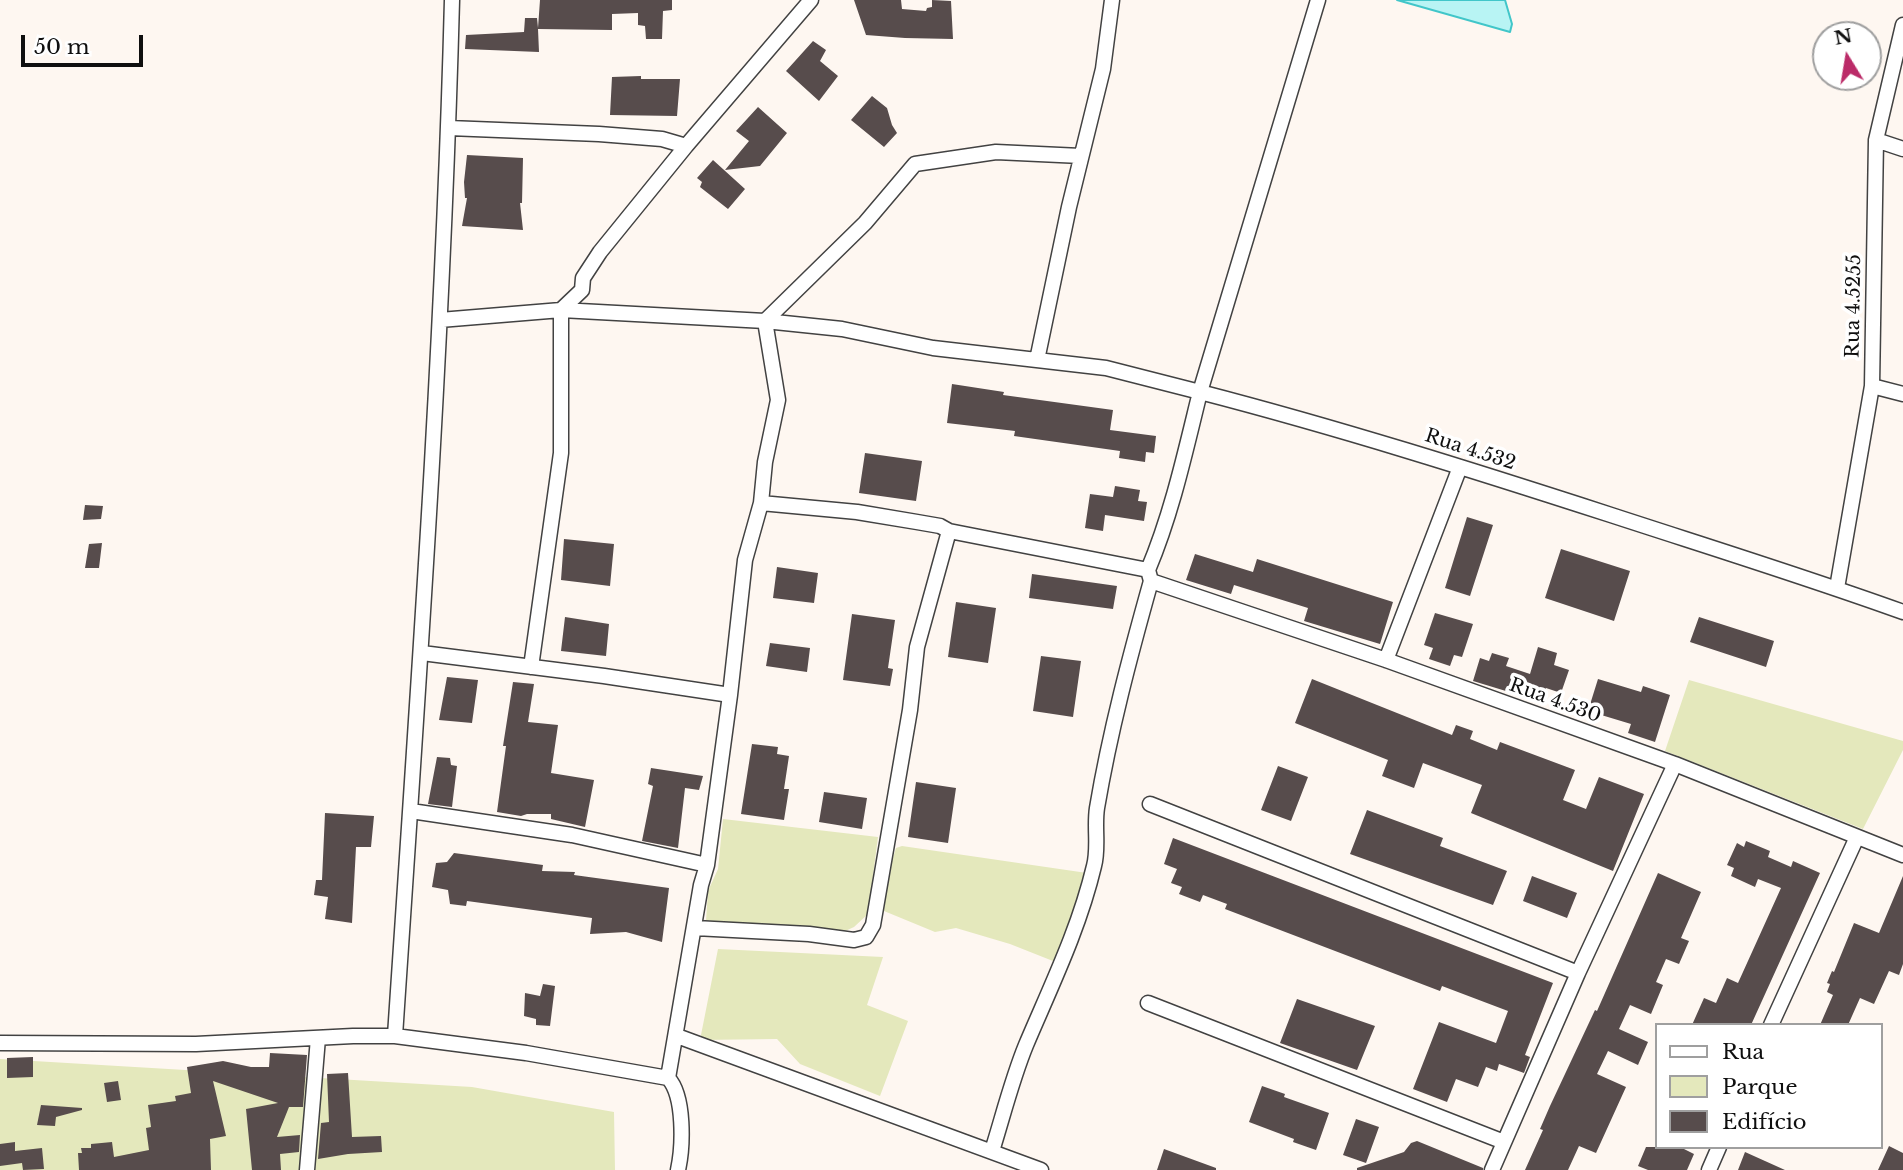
<!DOCTYPE html>
<meta charset="utf-8">
<style>
body{margin:0}
#map{position:relative;width:1903px;height:1170px;overflow:hidden;background:#fef7f1;font-family:"Libre Baskerville",serif}
canvas{display:block}
.legend{position:absolute;left:1655px;top:1023px;width:228px;height:126px;box-sizing:border-box;background:#fff;border:2px solid #9f9f9f;margin:0;padding:9px 12px;list-style:none;font-size:21px;color:#0f0f0f}
.legend li{display:flex;align-items:center;gap:14px;height:35px}
.legend b{width:35px;border:2px solid #9f9f9f}
.north{position:absolute;left:1812px;top:21px;width:70px;height:70px;box-sizing:border-box;background:#fff;border:2px solid #9f9f9f;border-radius:50%;rotate:349deg;font-size:19px;font-weight:700;line-height:28px;text-align:center;color:#0f0f0f}
.north::after{content:'';display:block;margin:auto;width:24px;height:32px;background:#bb2b68;clip-path:polygon(50% 0,100% 100%,50% 72%,0 100%)}
.scale{position:absolute;left:21px;top:35px;width:122px;height:32px;box-sizing:border-box;border:4px solid #0f0f0f;border-top:0;padding-left:9px;font-size:21px;line-height:24px;white-space:nowrap;color:#0f0f0f;-webkit-text-stroke:5px #fff;paint-order:stroke}
</style>
<div id="map">
<canvas width="1903" height="1170"></canvas>
<ul class="legend">
<li><b style="height:9px;background:#fff"></b>Rua</li>
<li><b style="height:19px;background:#e4e8bc"></b>Parque</li>
<li><b style="height:19px;background:#574c4c"></b>Edifício</li>
</ul>
<div class="north">N</div>
<div class="scale">50 m</div>
</div>
<script>
const ctx = document.querySelector('canvas').getContext('2d');
ctx.lineJoin = 'round';
function fillPath(path, color) { ctx.fillStyle = color; ctx.fill(path, 'evenodd'); }
function strokePath(path, color, width, dash) { ctx.strokeStyle = color; ctx.lineWidth = width; ctx.lineCap = dash ? 'butt' : 'round'; ctx.setLineDash(dash || []); ctx.stroke(path); }
function drawText(font, color, halo, rows, align = 'center') {
  ctx.font = font + ' "Libre Baskerville",serif'; ctx.lineWidth = 7; ctx.setLineDash([]); ctx.textBaseline = 'middle'; ctx.strokeStyle = halo; ctx.fillStyle = color; for (const [text, x, y, turn = 0] of rows) {
    ctx.save(); ctx.translate(x, y); ctx.rotate((+turn || 0) * Math.PI / 180); ctx.textAlign = isNaN(turn) ? turn : align; if (halo) ctx.strokeText(text, 0, 0); ctx.fillText(text, 0, 0); ctx.restore();
  }
}
fillPath(new Path2D(`
 M1689 680 1903 741V750L1863 829 1665 751Z
 M723 819 878 837 868 914 854 927 843 932 706 921 708 891 718 869Z
 M902 846 1087 873 1058 963 1010 944 956 928 935 932 884 911 887 877 896 848Z
 M718 949 883 957 867 1005 908 1021 880 1096 800 1064 777 1039 700 1040Z
 M0 1059 472 1087 614 1112 615 1170H0Z`), '#e4e8bc');
const water = new Path2D(`
 M1397 0H1505L1512 24 1510 32Z`);
fillPath(water, '#b8f4f4');
strokePath(water, '#41c6c9', 2);
fillPath(new Path2D(`
 M540 0H672V10L663 11 662 39H646L645 26 638 25V13L612 14V30L538 29 539 52 465 49 466 35 524 32 525 18H537L538 28Z
 M854 0H901L902 9 926 11 927 8 932 7V0L951 1 953 39 905 38 866 35Z
 M813 41 826 50 820 61 838 76 819 101 786 71Z
 M641 76V79H680L677 116 610 115 612 77Z
 M872 96 887 108 892 125 897 133 884 147 851 120Z
 M758 107 787 133 760 166 725 170 749 141 736 131Z
 M467 155 523 158 522 203H520L523 230 462 226 467 198H465L464 182Z
 M713 160 745 189 728 209 700 187 702 182 697 178Z
 M952 384 1004 392 1003 395 1113 410 1110 430 1156 436 1154 453 1146 452 1145 462 1119 458 1120 451 1014 436 1015 431 947 423Z
 M865 453 922 461 916 501 859 493Z
 M1115 486 1140 490 1138 501 1147 502 1144 521 1105 515 1103 531 1085 528 1090 494 1113 497Z
 M85 505 103 506 101 519 83 520Z
 M1467 517 1493 525 1470 596 1445 588Z
 M564 539 614 544 610 586 561 580Z
 M102 543 99 568H85L89 544Z
 M1561 549 1630 571 1614 621 1545 598Z
 M1195 554 1253 572 1257 559 1393 602 1380 644 1304 621 1308 608 1234 585 1231 594 1186 580Z
 M777 567 818 573 814 603 773 598Z
 M1032 574 1117 586 1113 609 1029 598Z
 M956 602 996 608 988 663 948 657Z
 M1435 613 1473 624 1462 657 1454 655 1450 666 1429 659 1433 648 1424 645Z
 M852 614 895 620 888 668 893 669 890 686 843 680Z
 M565 617 609 624 606 656 561 651Z
 M1699 617 1774 641 1766 667 1690 642Z
 M770 643 810 648 807 672 766 666Z
 M1538 647 1557 653 1554 665 1569 670 1561 693 1546 688 1542 702 1473 681 1480 658 1489 661 1492 653 1509 658 1506 666 1530 674Z
 M1041 656 1081 661 1073 717 1033 711Z
 M447 677 478 680 472 723 439 720Z
 M1312 679 1452 735 1456 725 1473 731 1470 739 1497 750 1500 742 1575 770 1563 800 1586 809 1599 777 1644 794 1613 871 1471 813 1482 785 1423 763 1414 788 1382 776 1388 760 1295 723Z
 M1598 679 1641 692 1643 686 1670 695 1655 742 1628 733 1631 724 1588 711Z
 M513 682 534 684 528 722 558 725 551 773 594 780 585 827 551 819V814H527L521 816 497 812 506 746H503Z
 M752 744 778 747 777 754 789 756 784 789H789L784 820 741 814Z
 M437 757 450 758 451 765 457 766 452 807 428 804Z
 M1278 766 1308 777 1291 821 1261 810Z
 M651 768 703 776 699 790 685 788 678 848 642 841 653 786 648 784Z
 M916 782 956 788 948 843 908 837Z
 M824 792 867 798 862 829 819 822Z
 M1367 810 1443 838 1440 846 1507 871 1493 905 1350 854Z
 M325 813 374 816 371 847H356L352 923 325 919 328 897 314 895 316 880H322Z
 M1173 838 1553 983 1525 1055 1530 1057 1524 1073 1499 1064 1497 1071 1486 1067 1478 1087 1456 1079 1447 1102 1413 1089 1439 1022 1496 1043 1508 1011 1442 986 1440 991 1225 909 1227 904 1203 895 1200 902 1179 894 1182 887 1171 883 1177 869 1164 864Z
 M1746 841 1770 851 1768 857 1791 867 1793 861 1820 873 1751 1025H1692L1704 998 1716 1003 1727 978 1738 983 1781 888 1758 879 1755 887 1731 876 1734 868 1727 865 1737 843 1744 847Z
 M454 853 543 865 542 871 575 872 574 875 669 888 662 942 626 932 590 934 592 918 467 901 466 906 450 904 448 890 432 887 436 863 447 862Z
 M1658 873 1701 892 1681 938 1689 941 1679 964 1666 959 1656 982 1663 985 1651 1014 1630 1005 1619 1029 1648 1042 1638 1065 1608 1051 1597 1074 1626 1087 1596 1153 1579 1146 1568 1170H1525L1543 1130 1540 1129 1550 1106 1595 1010 1597 1011Z
 M1532 876 1577 893 1567 918 1523 901Z
 M1903 876V964L1899 975 1889 971 1874 1004 1860 998 1848 1025H1820L1833 995 1827 992 1830 984 1827 983 1832 971 1834 972 1854 923 1879 933Z
 M543 984 555 986 550 1026 536 1025V1019L524 1016 525 993 540 996Z
 M1297 999 1375 1026 1357 1070 1280 1043Z
 M270 1053 307 1055 303 1107H289L277 1137 300 1135 299 1152 280 1154 281 1170H252L246 1109 278 1103 213 1081 226 1136 210 1139 211 1170H79L78 1153H82L81 1148H91V1144L112 1142 114 1157 149 1150 146 1128 151 1127 148 1105 176 1101 175 1096 191 1093 187 1067 223 1061 251 1067H269Z
 M33 1057V1077L7 1078V1058Z
 M348 1073 352 1137 381 1136 382 1152 348 1154 318 1159 321 1123 329 1122 327 1074Z
 M118 1081 121 1100 107 1102 104 1083Z
 M1262 1086 1285 1094 1284 1097 1329 1113 1316 1150 1293 1142 1294 1139 1249 1122Z
 M41 1105 82 1108V1110L56 1117 55 1126 37 1125Z
 M1356 1119 1379 1127 1366 1163 1343 1155Z
 M1417 1141 1483 1168V1170H1357V1168L1404 1152 1411 1143Z
 M15 1142V1151L42 1148 44 1169 23 1170 22 1163 0 1166V1144Z
 M1889 1146 1903 1153V1170H1878Z
 M1646 1147H1680L1694 1154 1687 1170H1648L1638 1166Z
 M1164 1149 1216 1168V1170H1157Z
 M1745 1152 1785 1170H1738Z`), '#574c4c');
const minor = new Path2D(`
 M449 128 599 134 662 139 686 146
 M1876 140 1903 149
 M440 320 561 310 765 321 842 329 933 348 1106 368 1200 392 1318 0
 M1037 360 1069 207 1103 69 1112 0
 M1872 386 1903 394
 M1148 570C1172 513 1185 453 1200 392 1339 428 1475 471 1611 515 1709 547 1806 577 1903 612
 M1151 581 1386 660 1675 764 1903 855
 M1837 588 1872 386 1876 140 1903 25
 M422 653 604 676 730 695 745 560 761 503
 M1386 660 1460 467
 M531 667 561 453V310L582 290 583 278 600 252 686 146 811 0
 M1150 804 1578 973
 M411 811 572 835 707 865
 M695 928 809 934 854 940 866 937 873 925 910 710 917 647 949 531
 M1148 1003 1504 1142
 M1771 1025 1857 837
 M395 1036C418 691 443 346 452 0
 M677 1036 1041 1170
 M0 1043 196 1044 353 1036H395L526 1053 668 1078C685 1096 683 1147 678 1170
 M668 1078 701 885 707 865 730 695
 M992 1151C1003 1116 1012 1079 1026 1045 1051 986 1079 929 1094 866 1099 848 1094 827 1097 808 1110 731 1130 656 1151 581L1148 570 949 531 940 526 917 522 857 512 761 503 765 462 778 400 765 321 865 223 915 164 996 152 1081 156
 M307 1170 318 1038
 M1492 1170 1578 973 1675 764
 M1709 1170 1719 1147`);
strokePath(minor, '#424242', 17);
strokePath(minor, '#fff', 14);
drawText('19px', '#0f0f0f', '#fff', [
 ["Rua 4.5255",1854,306,-89],
 ["Rua 4.532",1470,450,18],
 ["Rua 4.530",1555,701,20]
]);
</script>
